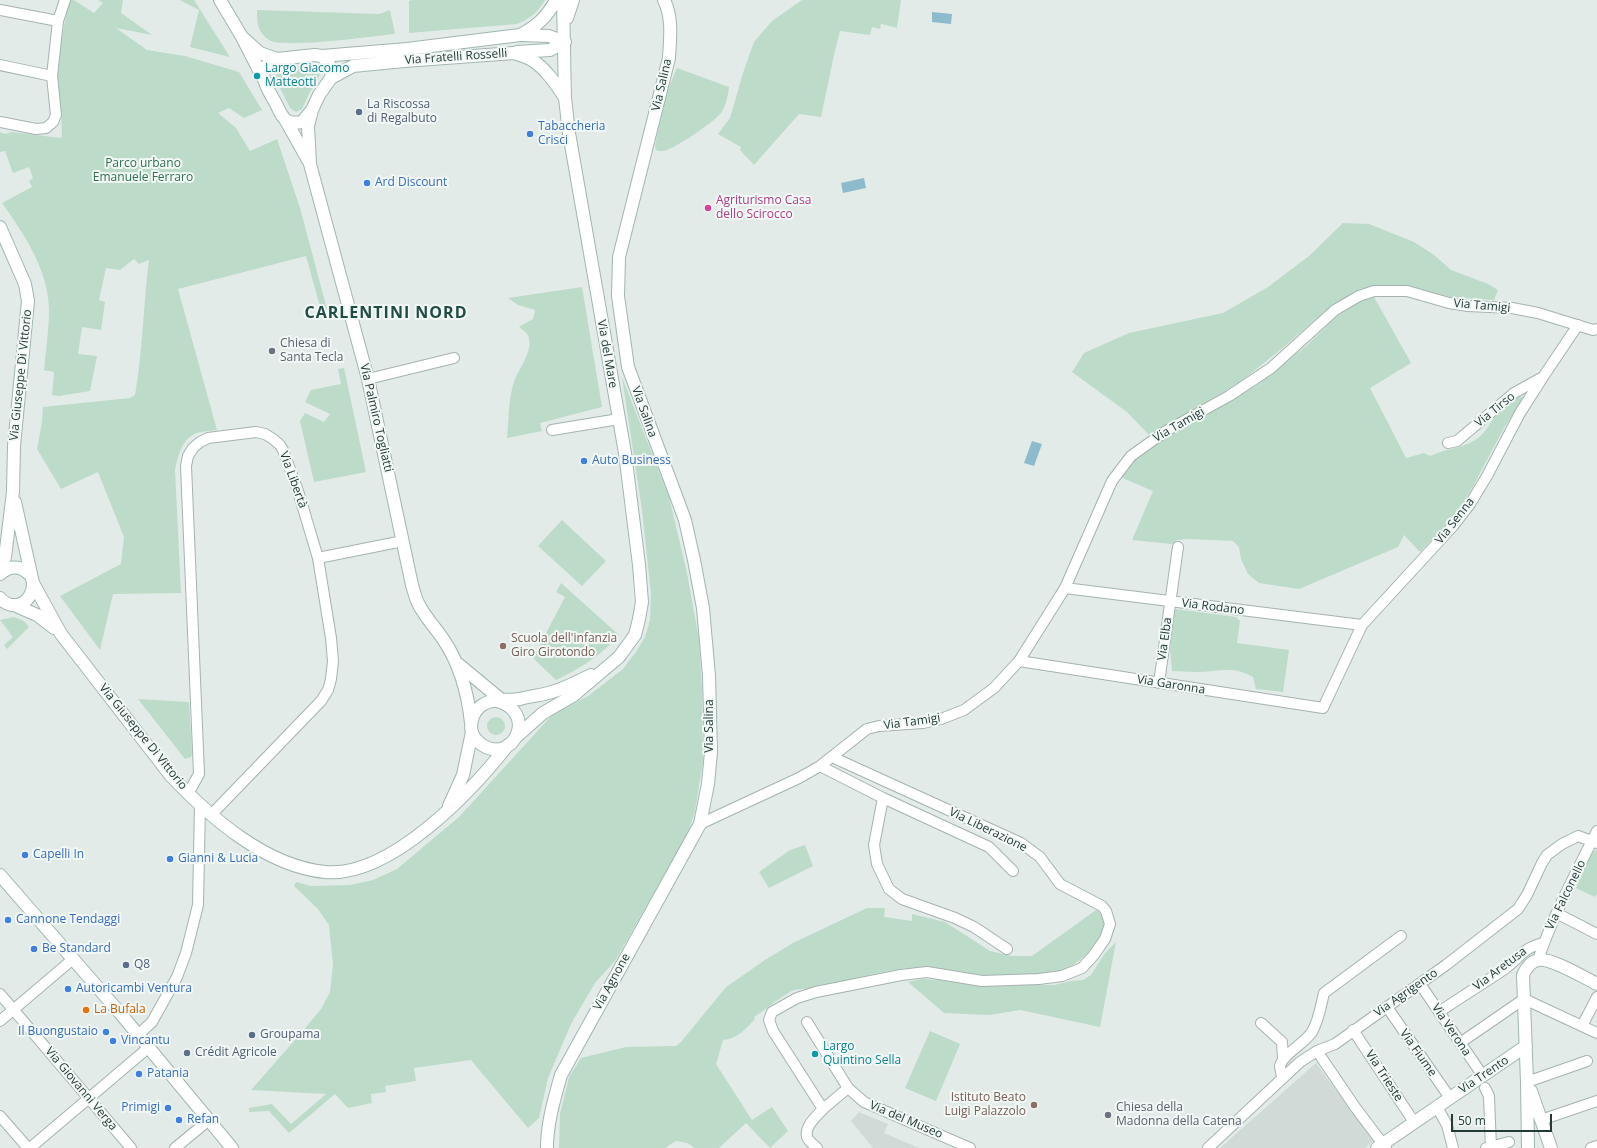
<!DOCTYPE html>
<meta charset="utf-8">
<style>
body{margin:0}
#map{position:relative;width:1597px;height:1148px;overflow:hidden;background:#e2ebe8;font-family:"Open Sans",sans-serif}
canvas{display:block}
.scale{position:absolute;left:1451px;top:1114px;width:101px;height:18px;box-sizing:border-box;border:2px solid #233b38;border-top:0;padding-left:5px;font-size:12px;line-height:14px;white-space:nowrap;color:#233b38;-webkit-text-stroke:3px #f2f8f6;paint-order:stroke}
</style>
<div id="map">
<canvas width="1597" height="1148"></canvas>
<div class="scale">50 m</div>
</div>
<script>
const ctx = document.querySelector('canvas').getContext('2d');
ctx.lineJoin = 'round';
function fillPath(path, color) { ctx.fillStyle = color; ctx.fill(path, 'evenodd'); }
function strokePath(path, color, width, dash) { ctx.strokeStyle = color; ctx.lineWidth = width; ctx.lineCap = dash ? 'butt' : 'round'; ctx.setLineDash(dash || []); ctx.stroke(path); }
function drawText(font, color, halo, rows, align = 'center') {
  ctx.font = font + ' "Open Sans",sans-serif'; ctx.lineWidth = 4; ctx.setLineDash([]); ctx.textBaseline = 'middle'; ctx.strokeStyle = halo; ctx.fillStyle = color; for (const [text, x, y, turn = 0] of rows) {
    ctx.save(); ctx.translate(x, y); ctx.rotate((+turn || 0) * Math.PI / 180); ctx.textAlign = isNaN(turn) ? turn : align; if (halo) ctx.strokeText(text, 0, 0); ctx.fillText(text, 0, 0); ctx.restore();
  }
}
fillPath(new Path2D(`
 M1316 1063 1373 1141 1365 1148H1220Z
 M859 1112 888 1124 884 1133 919 1148H873L851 1121Z`), '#d0dbd7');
fillPath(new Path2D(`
 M71 0H74L94 13 103 3 98 0H123L121 13 152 35 116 28 147 50 185 56 239 72 262 110 244 118 229 108 218 113 236 128 250 151 277 139 300 208 327 309 321 310 306 256 178 289 217 430C210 431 201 431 195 434 181 440 178 457 175 470L181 593 113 594 100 650 60 596 121 564 124 537 98 472 61 489 37 449 42 422 43 407 130 398 135 395C143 350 143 306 149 260L139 264 134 259 120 270 106 268 99 300 105 302 101 330 82 327 78 354 97 356 90 391 59 396 52 395 54 372 44 370C46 350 49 329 49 309 48 269 24 234 2 203L32 187 29 181 33 178 29 167 13 173 5 151 0 152V132L5 134 11 132 61 138 62 136 61 112 57 78 59 52 68 6Z
 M180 0H194L230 57 190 47 199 10Z
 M412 0H545C538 12 530 19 517 24L409 33V1Z
 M802 0H901L897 28 881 24 880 29 872 27 870 35 840 31 834 55 821 117 799 114 754 165 740 150 741 147 718 134 730 118 743 73 754 42 772 21Z
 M257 10 379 14 390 10 395 34C374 36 282 49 269 40 257 31 257 23 257 10Z
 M310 64C328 71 316 82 310 92 307 97 305 103 302 109L296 112 290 108 275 78 279 68Z
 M677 68 729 87C728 95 726 106 721 113 714 122 678 146 667 150 663 151 660 152 656 150L655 146 665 96Z
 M1343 223 1369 224 1414 242 1434 255 1451 270 1488 284 1498 290 1494 300 1450 297 1400 285H1383L1360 289 1330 307 1280 350 1239 383 1149 435 1127 412 1072 372 1084 353 1129 333 1223 313 1268 287 1309 256Z
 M582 287 602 407 540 423 542 431 507 438C509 419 508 397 515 379 520 368 532 352 529 339 529 334 523 330 519 327L533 319 535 310 518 305 508 298Z
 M1374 297 1411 363 1370 388 1406 458 1424 453 1430 456C1444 449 1463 448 1475 440 1488 432 1488 423 1499 412 1505 407 1512 402 1518 397H1524L1504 428 1470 492 1455 515 1420 552 1404 535 1398 547 1299 589 1259 583 1248 574 1241 559 1239 547 1233 541 1189 539 1177 540 1172 544 1132 540 1153 491 1120 477 1135 458 1142 452 1257 385 1306 346 1336 317 1358 302Z
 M344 368 366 472 314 482 300 421 305 413 324 422 330 414 305 402 311 390 341 384 338 369Z
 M622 377 669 497 687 573 699 639 702 689 703 761 695 811 688 833 615 961 595 983 571 1024 548 1078 539 1118 528 1128 471 1060 414 1068 416 1081 385 1086 386 1092 371 1094 372 1103 348 1108 335 1094 289 1133 269 1111 249 1112V1108L272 1104 291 1124 326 1094 251 1090 302 1032 321 1009 330 992 333 965 329 925 318 909 294 886 296 882 311 886 350 885 373 880 397 869 459 817 553 714 588 696 623 669 636 652 645 637 650 620 651 593 642 510Z
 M562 520 606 561 582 586 538 546Z
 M561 583 619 635C602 655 579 669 556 680L533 658 565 597 556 592Z
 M1175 609 1236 617 1240 621 1237 643 1289 650 1283 692 1256 689 1253 677C1232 664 1215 673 1194 672 1187 672 1179 671 1172 671L1170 648Z
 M14 617 24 621 29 627 7 649 4 645 13 637 0 620Z
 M138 699 189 702 192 754 191 757 185 759Z
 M487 726a9 9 0 1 1 18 0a9 9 0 1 1-18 0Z
 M805 845 813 866 769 888 759 872 790 850Z
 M1597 850V894L1595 897 1576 888 1592 852Z
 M867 908H885L884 917 912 921V914L945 922 990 951 1012 956H1032L1096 910C1123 929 1077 968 1057 972 1038 977 1008 979 988 977 967 975 946 970 925 968 894 966 849 981 818 988 810 990 801 988 794 990 786 993 762 1012 754 1017L755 1019C746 1029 737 1039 723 1040L716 1064 752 1120 772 1107 788 1131 770 1148 746 1123 719 1148H695L687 1143 676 1141 665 1148H559L560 1114 569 1077 581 1058 626 1047 676 1046 681 1042 726 987 765 960 793 943Z
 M1116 942 1100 1027 1020 1010 989 1015 944 1013 908 982 922 979 940 980 974 985H1054L1072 981 1083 980 1091 975 1105 953Z
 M930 1031 960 1044 936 1101 905 1088Z`), '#bddbc9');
fillPath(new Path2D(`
 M932 12 952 14 951 24 932 22Z
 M864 178 866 188 843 193 841 183Z
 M1032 441 1042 444 1034 466 1024 463Z`), '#8ebbcc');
const street = new Path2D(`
 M0 10 58 21
 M0 65 52 76
 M0 122 36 129 46 128 53 122 56 115 52 76 58 21 65 0
 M368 379 454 358
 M552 430 619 419
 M1448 443 1457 441 1514 393 1541 378
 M318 558 403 541
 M1065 588 1362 625
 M1019 661 1323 708 1362 625 1453 526 1470 504 1487 476 1520 413 1543 377 1578 325
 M1159 683 1178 547
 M820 766 883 798 874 845 877 864 889 889 902 899 955 918 974 927 1007 949
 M188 794 199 774 186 466 188 456 193 448 200 442 208 438 256 432 265 434 273 439 280 445 283 450 298 491 318 558 331 638 333 661 331 679 328 690 321 701 211 815
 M883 798 989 847 1013 871
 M700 824 799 778 820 766 867 729 879 726 923 723 941 719 964 710 994 688 1019 661 1065 588 1112 481 1131 456 1166 431 1229 396 1271 368 1335 310 1359 296 1374 291H1407L1449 303 1468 306 1512 308 1538 313 1593 330 1597 329
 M1562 916 1597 934
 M1538 960C1553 915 1576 873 1597 831
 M1420 984 1483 1076
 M0 994 131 1148
 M1387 1007 1450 1098
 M1439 1012C1461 997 1484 983 1506 968 1522 956 1521 949 1543 943
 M0 1021 73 959
 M807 1022 848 1088 823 1109 773 1031 769 1020 772 1012 797 998 816 992 901 975 927 972 982 981 1039 979 1062 976 1082 968 1093 956 1105 939 1110 924 1106 911 1102 906 1060 884 1040 857 1021 843 832 757
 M1261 1023 1282 1042 1283 1058
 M1582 1026 1597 997
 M1353 1030 1414 1122
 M138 1035 152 1022 177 977 186 953 198 905 200 804
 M1460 1043 1524 999 1597 1033
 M1317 1051 1355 1107 1386 1148
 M1282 1078C1282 1074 1280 1069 1280 1066 1282 1055 1305 1043 1312 1032 1319 1020 1321 1005 1324 993L1401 936
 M1527 1082 1587 1061
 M848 1088 864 1102 970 1148
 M1485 1088 1489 1096 1491 1148
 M1437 1107 1447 1125 1453 1148
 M0 1116 28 1148
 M1541 1120 1597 1101
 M30 1148 148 1048
 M175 1148 209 1120
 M817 1148C814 1145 810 1142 808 1139 802 1128 817 1116 823 1109
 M1208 1148 1300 1062 1317 1051 1335 1044 1387 1007 1446 965 1518 909 1527 895 1542 863 1547 855 1562 844 1578 836 1597 843
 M1486 1148 1509 1142
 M1591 1148 1597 1146`);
const secondary = new Path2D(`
 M220 0 242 37 263 78
 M567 18 573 0
 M521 35 549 36 565 42
 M242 37 260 53 277 59 315 55 322 56 329 64 332 69 331 78 319 95 312 110 302 122C296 123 288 123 284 118 280 114 278 107 275 102 266 86 253 68 277 59
 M517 52 550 50 565 42
 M322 56 407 49 520 35C537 26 547 17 556 0
 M331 78 353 66 404 61 514 53C520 55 527 57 532 60 546 69 556 84 565 98
 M312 110 308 126 310 164 368 379 412 585C414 591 415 597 418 603 424 616 435 627 443 639 460 664 468 694 471 723
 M285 119 308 160
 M0 227 25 284 28 301 14 446 13 492 5 557 0 573
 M0 574C11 564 22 566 31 576
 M33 583 61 634 171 776C210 817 265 866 325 872 390 878 471 792 508 745
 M0 598C14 614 34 601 33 583L15 502
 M14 605 37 615 54 628
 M457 663 504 702
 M497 701C538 712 514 763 484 746 479 743 474 738 472 733 469 722 474 709 484 704 494 698 508 701 520 699 531 696 544 695 555 691 568 687 580 680 591 675
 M516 737 543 713 574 695 619 657 635 635 639 619 642 602 639 565 625 453 569 133 565 98 563 0
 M449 806 463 775 472 732
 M0 875 120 1013 232 1148
 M1531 1091 1551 1148
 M547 1148C547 1123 554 1100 561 1075L700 824 708 784 711 752 709 676 703 608 694 560 685 520 628 367 618 296 619 257 669 58C670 38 673 18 664 0
 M1377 1148 1526 1046
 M1528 1148 1527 1082 1523 975C1526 968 1530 962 1538 960 1550 957 1585 978 1597 984`);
strokePath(street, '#a5b3b0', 12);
strokePath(secondary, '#a1b6b1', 14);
strokePath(street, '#fff', 10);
strokePath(secondary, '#fff', 12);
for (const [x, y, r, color] of [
 [257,76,4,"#0f9aa8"],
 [359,112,4,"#5c6f8a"],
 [530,134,4,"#3f7fe0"],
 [367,183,4,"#3f7fe0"],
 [708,208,4,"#d1479c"],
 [272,351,4,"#6b7280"],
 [584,461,4,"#3f7fe0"],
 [503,646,4,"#8d6e63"],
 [25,855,4,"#3f7fe0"],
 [170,859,4,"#3f7fe0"],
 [8,920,4,"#3f7fe0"],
 [34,949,4,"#3f7fe0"],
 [126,965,4,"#5c6f8a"],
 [68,989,4,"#3f7fe0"],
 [86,1010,4,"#e8710a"],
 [106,1032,4,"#3f7fe0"],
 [252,1035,4,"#5c6f8a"],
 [113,1041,4,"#3f7fe0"],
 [187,1053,4,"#5c6f8a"],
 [815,1054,4,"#0f9aa8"],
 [139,1074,4,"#3f7fe0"],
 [1034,1105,4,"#8d6e63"],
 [168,1108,4,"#3f7fe0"],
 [1108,1115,4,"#6b7280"],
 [179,1120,4,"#3f7fe0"]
]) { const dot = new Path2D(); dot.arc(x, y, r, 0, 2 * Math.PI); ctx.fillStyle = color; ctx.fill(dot); strokePath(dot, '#f2f8f6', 1.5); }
drawText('12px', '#233b38', '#f2f8f6', [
 ["Via Fratelli Rosselli",456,57,-4],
 ["Via Salina",662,85,-77],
 ["Via Tamigi",1482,306,5],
 ["Via del Mare",607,354,80],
 ["Via Giuseppe Di Vittorio",21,375,-84],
 ["Via Tirso",1495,410,-39],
 ["Via Salina",644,412,70],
 ["Via Palmiro Togliatti",376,418,77],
 ["Via Tamigi",1179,425,-30],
 ["Via Libertà",293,480,70],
 ["Via Senna",1455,521,-52],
 ["Via Rodano",1213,607,7],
 ["Via Elba",1165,639,-82],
 ["Via Garonna",1171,685,9],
 ["Via Tamigi",912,722,-8],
 ["Via Salina",710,726,-90],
 ["Via Giuseppe Di Vittorio",143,737,51],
 ["Via Liberazione",988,830,26],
 ["Via Falconello",1566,895,-64],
 ["Via Aretusa",1500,969,-37],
 ["Via Agnone",612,982,-61],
 ["Via Agrigento",1406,993,-35],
 ["Via Verona",1451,1030,56],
 ["Via Fiume",1418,1053,55],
 ["Via Trento",1484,1075,-34],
 ["Via Trieste",1384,1076,57],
 ["Via Giovanni Verga",81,1089,50],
 ["Via del Museo",906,1120,23]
]);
drawText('12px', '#0d838f', '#f2f8f6', [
 ["Largo Giacomo",265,69],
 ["Matteotti",265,83],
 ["Largo",823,1047],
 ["Quintino Sella",823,1061]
], 'left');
drawText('12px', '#4e5e75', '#f2f8f6', [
 ["La Riscossa",367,105],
 ["di Regalbuto",367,119],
 ["Q8",134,965],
 ["Groupama",260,1035],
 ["Crédit Agricole",195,1053]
], 'left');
drawText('12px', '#366cbe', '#f2f8f6', [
 ["Tabaccheria",538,127],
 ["Crisci",538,141],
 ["Ard Discount",375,183],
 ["Auto Business",592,461],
 ["Capelli In",33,855],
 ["Gianni & Lucia",178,859],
 ["Cannone Tendaggi",16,920],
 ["Be Standard",42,949],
 ["Autoricambi Ventura",76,989],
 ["Il Buongustaio",98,1032,"right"],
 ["Vincantu",121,1041],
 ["Patania",147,1074],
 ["Primigi",160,1108,"right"],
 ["Refan",187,1120]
], 'left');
drawText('12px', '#316f50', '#f2f8f6', [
 ["Parco urbano",143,164],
 ["Emanuele Ferraro",143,178]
]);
drawText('12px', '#b23c85', '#f2f8f6', [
 ["Agriturismo Casa",716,201],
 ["dello Scirocco",716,215]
], 'left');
drawText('12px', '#5b616d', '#f2f8f6', [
 ["Chiesa di",280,344],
 ["Santa Tecla",280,358],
 ["Chiesa della",1116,1108],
 ["Madonna della Catena",1116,1122]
], 'left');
drawText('12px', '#785e54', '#f2f8f6', [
 ["Scuola dell'infanzia",511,639],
 ["Giro Girotondo",511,653],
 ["Istituto Beato",1026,1098,"right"],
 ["Luigi Palazzolo",1026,1112,"right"]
], 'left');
drawText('12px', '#c56008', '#f2f8f6', [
 ["La Bufala",94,1010]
], 'left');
ctx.letterSpacing = '1px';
drawText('bold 16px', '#214c46', '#f2f8f6', [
 ["CARLENTINI NORD",386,313]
]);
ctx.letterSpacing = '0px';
</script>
